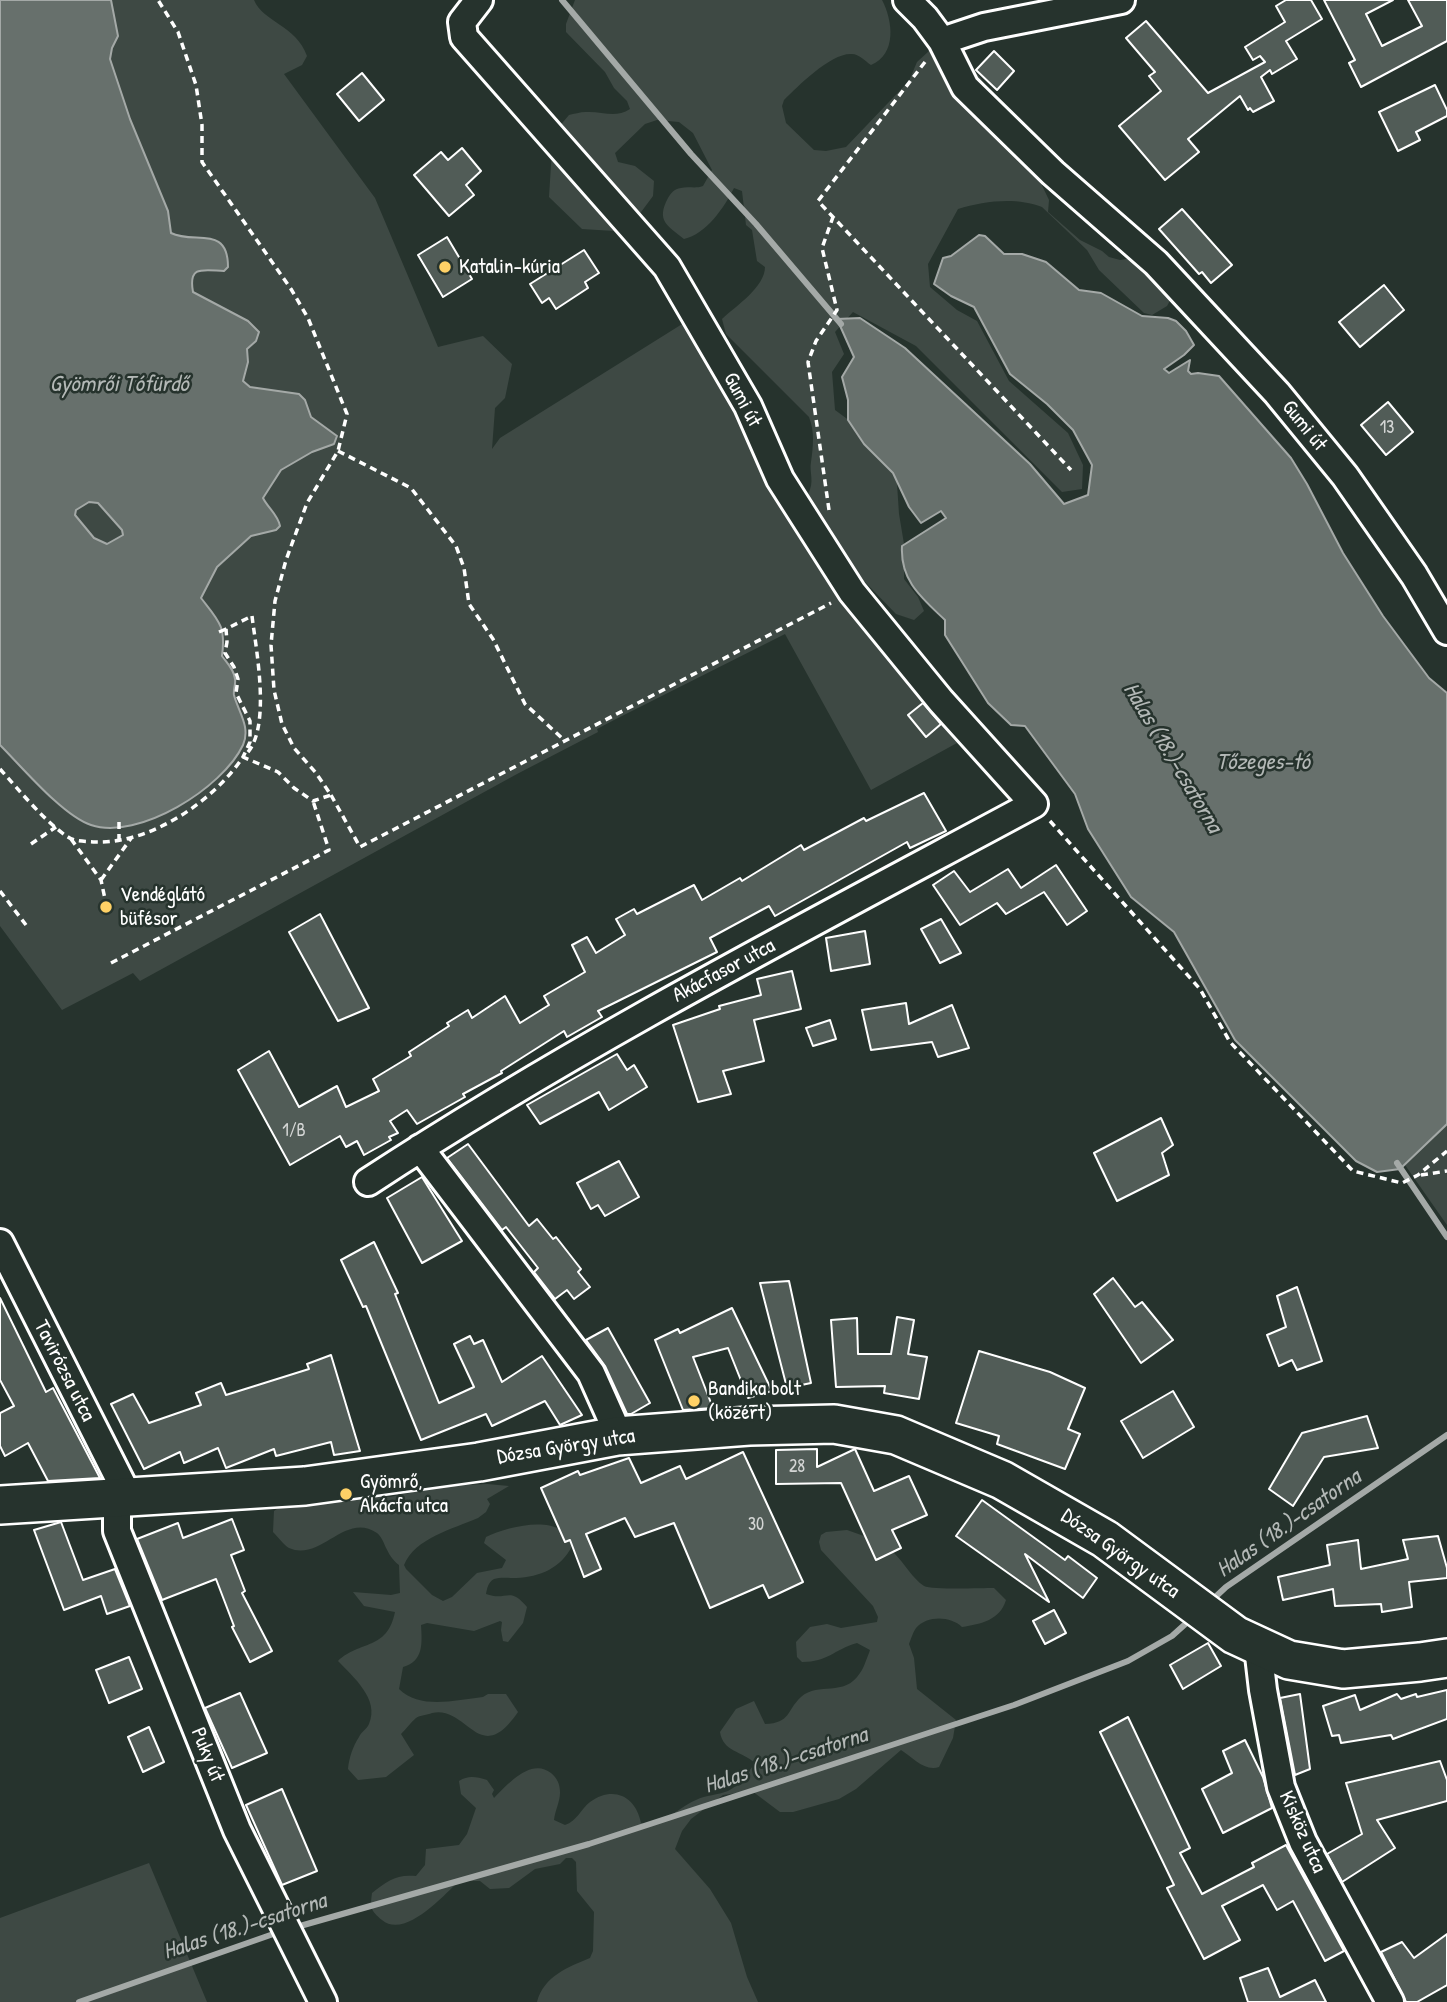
<!DOCTYPE html>
<meta charset="utf-8">
<style>
body{margin:0}
canvas{display:block;background:#26332d}
</style>
<canvas width="1447" height="2002"></canvas>
<script>
const ctx = document.querySelector('canvas').getContext('2d');
ctx.lineJoin = 'round';
function fillPath(path, color) { ctx.fillStyle = color; ctx.fill(path, 'evenodd'); }
function strokePath(path, color, width, dash) { ctx.strokeStyle = color; ctx.lineWidth = width; ctx.lineCap = dash ? 'butt' : 'round'; ctx.setLineDash(dash || []); ctx.stroke(path); }
function drawText(font, color, halo, rows, align = 'center') {
  ctx.font = font + ' "Patrick Hand",sans-serif'; ctx.lineWidth = 5; ctx.setLineDash([]); ctx.textBaseline = 'middle'; ctx.strokeStyle = halo; ctx.fillStyle = color; for (const [text, x, y, turn = 0] of rows) {
    ctx.save(); ctx.translate(x, y); ctx.rotate((+turn || 0) * Math.PI / 180); ctx.textAlign = isNaN(turn) ? turn : align; if (halo) ctx.strokeText(text, 0, 0); ctx.fillText(text, 0, 0); ctx.restore();
  }
}
fillPath(new Path2D(`
 M0 0H254C263 22 296 25 307 56L302 65 284 74 375 198 438 347 483 336 512 364 505 398 495 408 492 449 500 438 695 316 850 599 957 743 871 790 785 634 614 720 597 729 598 732 517 774 140 981 133 973 62 1010 0 926Z
 M575 0H882C893 21 897 54 871 65 865 61 859 54 852 54 832 52 798 86 784 100L782 106 786 123 814 150 826 151 846 147 909 81 917 62 940 41 950 45 980 77 1034 169 1049 200 1048 212 1080 240 1102 251 1109 257 1120 260 1132 258 1163 273 1172 297 1167 306 1152 315 1144 313 1099 270 1087 250 1042 207C1016 197 984 201 958 209L928 264 930 287 957 310 977 321 1009 381 1068 433 1083 465 1082 489 1062 492 916 346 853 312 835 332 844 354 832 372 835 410 895 454 899 514 904 544V579L918 597 924 611 914 620 896 614 867 584 835 558 832 530 810 514 800 502C803 500 806 497 808 494 815 482 809 472 811 462 813 447 815 432 809 417L726 334 722 319C736 306 765 287 765 267L757 261 752 230 746 225 742 191 734 188C724 208 706 234 684 239 667 225 656 221 668 198 671 193 674 189 681 188 689 186 695 189 703 186L712 170 693 133 679 122 657 120 645 124 615 153 618 162 635 166 654 181 653 196 624 235 614 231 582 229 549 197 553 134 569 115C574 114 580 112 586 112 602 111 615 119 630 109L627 101 614 88 605 72 566 32V24Z
 M1447 1124V1225L1405 1165Z
 M487 1484 509 1486 487 1499 490 1504 486 1512 478 1518C453 1529 415 1538 404 1565L406 1569 432 1595 443 1601 452 1597 477 1573 502 1568 506 1560 484 1543 486 1537C509 1526 564 1512 572 1546 561 1568 540 1577 516 1578 510 1578 499 1577 494 1579 488 1582 487 1589 486 1594 507 1602 509 1585 527 1607L523 1623 508 1642 503 1641 501 1630 502 1622 500 1621 474 1631 427 1623 421 1625C422 1643 424 1661 403 1667L399 1689C420 1710 456 1700 483 1697L488 1694H506L518 1712C479 1769 468 1705 432 1713 427 1715 420 1715 416 1718 411 1722 406 1729 401 1734L414 1755 386 1777 358 1780 348 1769C349 1758 353 1746 359 1737 361 1732 367 1729 369 1724 380 1699 353 1677 338 1661 360 1640 387 1651 395 1612L364 1606 353 1592 391 1595 400 1593 399 1565C385 1554 385 1539 377 1533 345 1511 321 1562 289 1548 284 1545 278 1537 273 1532L274 1511 286 1503 356 1494 390 1497 444 1486Z
 M847 1530C864 1536 881 1541 895 1554 904 1563 913 1579 924 1586 932 1590 981 1588 994 1588L1006 1600C1000 1620 981 1624 962 1627 951 1616 927 1615 916 1628 913 1632 911 1639 909 1644L914 1658 917 1689 956 1720 953 1738 939 1767C925 1772 912 1757 901 1750L856 1789 839 1799 793 1812H780L752 1791 723 1795 691 1819 682 1831 675 1849 710 1889 731 1923 747 1977 758 2002H537C544 1976 568 1967 590 1958L593 1951 594 1912 577 1891 576 1862 572 1858H566L560 1864 535 1869 509 1888 490 1889 480 1881H459C443 1896 405 1939 382 1920 371 1911 370 1908 372 1893 387 1881 396 1874 416 1876L425 1865 426 1849 459 1845 467 1834 476 1808 461 1794 459 1781C469 1775 476 1777 487 1780L494 1790 492 1794 494 1798C507 1785 531 1757 551 1773 557 1778 560 1784 560 1793 560 1801 555 1811 554 1820L565 1825C577 1821 581 1809 590 1802 613 1785 636 1796 641 1823 660 1829 679 1807 696 1800 706 1795 718 1795 728 1791 740 1785 747 1774 755 1763 742 1751 723 1752 720 1732L736 1709 754 1701 765 1724C791 1723 786 1711 801 1697 819 1681 844 1698 860 1673 864 1668 866 1660 869 1653L870 1650 857 1643C833 1650 828 1662 802 1662L797 1657 796 1642 810 1627 827 1624 841 1628 877 1622 878 1617 873 1606 821 1550 819 1542 821 1535 826 1532Z
 M149 1863 207 2002H0V1918Z`), '#3e4944');
const water = new Path2D(`
 M0 0H111L118 36 112 48 110 59 130 119 168 211 171 233C194 245 228 224 228 267L224 271C203 270 188 265 193 292L248 321 259 332 256 341 247 349 248 362 243 381 250 387 299 394 305 400 311 417 337 436 334 444 312 452 281 470 263 498C268 508 278 515 280 526L276 530 251 536 217 567 201 598C219 621 226 626 222 656 227 663 234 669 235 679 236 684 233 690 234 695 238 711 251 727 243 745 223 788 138 841 91 825 63 816 22 767 0 745ZM89 502 98 503 122 530 123 535 107 544 94 538 75 515 76 510Z
 M979 235 985 236 1004 254H1022L1046 262 1079 290 1101 293 1142 316 1168 318 1176 321 1186 331 1194 345 1184 355 1164 369 1169 373 1190 360 1188 371 1191 374 1198 373 1219 376 1291 458 1307 484 1343 553 1383 616 1429 678 1447 693V1124L1400 1169 1377 1172 1356 1161 1235 1040 1174 932 1131 897 1088 829 1075 794 1025 726 1011 725 988 703 945 635V620C922 598 900 581 902 546L946 518 941 511 921 523 909 507 893 473 864 444 848 420V400L842 377 854 357 837 319 860 318 905 348 1030 464 1064 504 1088 495 1092 465 1073 430 1047 404 1010 374 974 307 951 296 934 284 943 258 951 256Z`);
fillPath(water, '#67706c');
strokePath(water, '#a4a9a7', 2);
strokePath(new Path2D(`
 M562 0 691 154 756 224 841 324
 M1397 1163 1447 1237
 M1211 1601 1226 1587 1447 1435
 M293 1928 589 1844 1014 1705 1128 1661 1172 1636 1192 1618
 M79 2002 279 1932`), '#a4a9a7', 6);
const building = new Path2D(`
 M1286 0H1311L1322 19 1286 41 1297 59 1272 74 1270 70 1261 77 1274 101 1253 112 1250 108 1248 110 1240 96 1188 139 1199 152 1165 180 1119 126 1161 91 1149 76 1155 72 1126 38 1146 21 1208 93 1265 62 1260 56 1253 60 1245 47 1285 22 1276 6Z
 M1324 0H1393L1366 14 1382 46 1422 26 1408 0H1447V41L1361 87 1349 63 1355 60Z
 M994 51 1014 71 997 90 976 70Z
 M362 73 384 100 359 121 337 94Z
 M1435 85 1447 110V116L1416 132 1420 140 1398 151 1379 112Z
 M462 148 481 171 466 185 474 195 449 216 414 175 441 152 448 160Z
 M1182 209 1232 265 1211 283 1202 272 1199 274 1159 229Z
 M447 237 472 279 443 297 418 255Z
 M584 250 599 273 585 282 588 288 556 309 549 298 542 303 530 284Z
 M1384 285 1404 310 1360 347 1339 322Z
 M1388 402 1413 432 1386 455 1361 425Z
 M923 703 941 724 926 737 908 715Z
 M924 793 946 831 910 848 907 842 775 916 769 906 710 938 717 952 598 1011 602 1017 567 1037 564 1031 501 1071 502 1073 463 1094 465 1097 417 1124 407 1110 390 1121 398 1133 389 1137 391 1140 364 1155 357 1141 346 1147 340 1136 290 1165 238 1070 269 1051 299 1107 337 1086 346 1107 379 1091 373 1079 411 1056 409 1052 449 1026 447 1023 468 1010 472 1018 505 996 520 1023 549 1005 544 996 585 972 572 945 587 937 596 953 625 935 616 919 634 909 637 914 694 885 702 900 740 878 742 881 801 845 804 850 864 818 866 821Z
 M1056 865 1087 911 1067 925 1044 892 1006 914 997 903 960 925 933 885 954 871 970 892 1008 869 1021 888Z
 M320 914 369 1008 338 1021 289 932Z
 M941 919 961 953 940 963 921 929Z
 M865 931 870 964 831 971 826 938Z
 M792 971 801 1009 754 1020 764 1061 723 1071 731 1094 698 1102 673 1025 720 1009 719 1006 761 995 757 979Z
 M906 1003 909 1024 952 1005 969 1048 938 1057 932 1042 871 1050 862 1010Z
 M830 1020 836 1039 813 1046 806 1028Z
 M617 1054 627 1070 634 1065 647 1087 609 1110 599 1092 540 1124 527 1105Z
 M1161 1118 1173 1145 1162 1153 1169 1175 1117 1201 1094 1153Z
 M468 1144 529 1226 537 1219 553 1239 556 1237 581 1269 578 1272 590 1287 574 1299 567 1290 555 1299 534 1272 538 1268 506 1227 502 1230 447 1158Z
 M619 1161 639 1197 605 1216 598 1205 591 1209 577 1183Z
 M422 1177 462 1241 422 1263 387 1198Z
 M374 1242 398 1293 395 1294 439 1403 474 1387 454 1344 470 1336 474 1344 483 1340 502 1382 542 1356 582 1415 560 1425 545 1401 492 1426 486 1414 421 1440 366 1306 363 1307 341 1260Z
 M1113 1278 1135 1307 1142 1302 1173 1340 1141 1363 1094 1294Z
 M789 1281 811 1383 787 1388 760 1283Z
 M1297 1287 1322 1361 1297 1370 1292 1360 1279 1366 1267 1335 1286 1327 1277 1296Z
 M0 1298 46 1392 53 1388 100 1478 48 1481 28 1443 5 1456 0 1446V1413L14 1406 0 1380Z
 M732 1308 772 1391 748 1398 728 1348 693 1357 713 1408 683 1410 655 1340 678 1329 680 1333Z
 M897 1317 914 1320 908 1354 927 1357 919 1399 884 1393 885 1386 836 1387 831 1320 857 1318 858 1354H891Z
 M608 1328 650 1403 631 1414H627L605 1366 586 1340Z
 M979 1351 1050 1372 1085 1388 1068 1429 1080 1434 1065 1469 997 1444 999 1436 956 1423Z
 M331 1355 360 1451 334 1455 331 1442 276 1456 274 1449 226 1468 218 1448 184 1463 180 1452 144 1469 111 1404 133 1394 149 1423 201 1405 196 1393 221 1383 226 1395 309 1369 307 1364Z
 M1173 1391 1194 1427 1143 1458 1121 1421Z
 M1367 1416 1378 1448 1324 1457 1293 1506 1269 1489 1302 1433Z
 M817 1449V1467L855 1449 874 1491 909 1476 927 1515 892 1530 901 1548 876 1560 841 1483 776 1484V1450Z
 M743 1452 803 1582 769 1598 763 1585 710 1608 674 1523 635 1537 625 1518 586 1534 601 1569 584 1577 570 1540 565 1542 541 1488 578 1471 580 1475 629 1458 641 1483 680 1466 686 1479Z
 M982 1500 1065 1560 1068 1556 1097 1578 1083 1598 1025 1554 1049 1602 956 1536Z
 M232 1519 244 1550 231 1555 245 1591 242 1593 272 1651 250 1662 232 1627 234 1626 216 1579 162 1600 137 1539 178 1523 183 1538Z
 M61 1522 83 1580 115 1569 130 1606 107 1614 101 1596 64 1610 34 1530Z
 M1438 1536 1447 1568V1578L1409 1582 1412 1607 1382 1612 1381 1604 1335 1606 1333 1589 1283 1600 1278 1577 1330 1565 1327 1545 1358 1540 1361 1569 1408 1559 1403 1540Z
 M1054 1610 1066 1633 1045 1644 1033 1621Z
 M1208 1643 1221 1666 1183 1689 1170 1665Z
 M129 1657 142 1689 109 1703 96 1670Z
 M1447 1690V1719L1393 1739 1391 1735 1341 1743 1339 1735 1332 1736 1323 1706 1355 1695 1360 1710 1397 1694 1401 1699 1416 1694 1417 1697Z
 M240 1693 267 1753 232 1768 205 1708Z
 M1300 1694 1310 1769 1295 1775 1280 1698Z
 M1128 1717 1190 1848 1180 1853 1202 1894 1254 1867 1252 1863 1286 1845 1344 1951 1325 1961 1293 1901 1277 1910 1263 1885 1222 1906 1240 1940 1204 1959 1167 1888 1174 1885 1100 1732Z
 M149 1727 164 1762 143 1772 128 1737Z
 M1245 1740 1263 1777 1272 1808 1223 1833 1202 1789 1232 1773 1223 1751Z
 M1440 1761 1447 1780V1801L1377 1820 1395 1848 1342 1882 1327 1854 1362 1834 1346 1783Z
 M282 1789 317 1871 282 1885 246 1805Z
 M1447 1934V1985L1417 2002H1406L1381 1952 1402 1942 1414 1958Z
 M1268 1968 1280 1997 1315 1980 1326 2002H1248L1240 1978Z`);
fillPath(building, '#515c57');
strokePath(building, '#fff', 2);
const minor = new Path2D(`
 M907 0 925 18 942 41 965 87 1053 173 1156 263 1277 393 1345 476 1414 575 1447 631
 M942 41 984 27 1121 0
 M420 1148 591 1373 612 1420 617 1436
 M368 1182C582 1042 809 925 1034 804L941 701 852 592 780 479 748 406 667 267 464 37 462 22 479 0
 M0 1243 129 1498
 M117 1499V1531L237 1830 323 2002
 M1258 1647 1263 1690 1281 1787 1303 1842 1390 2002`);
const secondary = new Path2D(`
 M0 1505 305 1486 479 1462 617 1436 749 1426 834 1424 896 1435 1002 1480 1105 1539 1235 1635 1289 1660 1343 1669 1420 1662 1447 1658`);
strokePath(minor, '#fff', 32);
strokePath(secondary, '#fff', 42);
strokePath(new Path2D(`
 M925 62 818 201 1071 470
 M338 451 411 488 456 546 464 568 469 604 493 639 525 704 564 740
 M829 510 808 362 816 341 837 310 822 248 833 217
 M252 616C256 650 273 734 243 757L250 742V721L236 693 238 679 234 667 225 653 227 642 226 629Z
 M219 632 226 629
 M0 769C18 789 46 823 68 837 75 842 86 841 95 842 150 844 213 802 243 757L278 772 294 788 313 801 331 795 316 773 294 748 282 724 274 690 271 645 275 601 286 560 307 503 338 451 347 414 308 318 291 289 202 162V125L196 85 178 32 158 0
 M331 795 360 847 831 603
 M1050 821 1200 989 1230 1042 1353 1171 1402 1183 1418 1175 1447 1151
 M119 822V840
 M71 839 101 880 105 899
 M31 844 56 827
 M101 880 132 837
 M0 891 26 925
 M111 963 329 850 313 801
 M1421 1175 1447 1171`), '#fff', 3.5, [7, 5]);
strokePath(minor, '#26332d', 26);
strokePath(secondary, '#26332d', 37);
for (const [x, y, r, color] of [
 [445,267,7,"#ffd166"],
 [106,907,7,"#ffd166"],
 [694,1401,7,"#ffd166"],
 [346,1494,7,"#ffd166"]
]) { const dot = new Path2D(); dot.arc(x, y, r, 0, 2 * Math.PI); ctx.fillStyle = color; ctx.fill(dot); strokePath(dot, '#26332d', 2.5); }
drawText('18px', '#d4d6d5', null, [
 ["13",1387,428],
 ["1/B",294,1131],
 ["28",797,1467],
 ["30",756,1525]
]);
drawText('21px', '#fff', '#26332d', [
 ["Katalin-kúria",459,267],
 ["Vendéglátó",120,895],
 ["büfésor",120,919],
 ["Bandika bolt",708,1389],
 ["(közért)",708,1413],
 ["Gyömrő,",360,1482],
 ["Akácfa utca",360,1506]
], 'left');
drawText('21px', '#fff', '#26332d', [
 ["Gumi út",742,400,62],
 ["Gumi út",1304,426,51],
 ["Akácfasor utca",724,971,-28],
 ["Tavirózsa utca",64,1371,63],
 ["Dózsa György utca",566,1447,-9],
 ["Dózsa György utca",1120,1554,35],
 ["Puky út",207,1755,68],
 ["Kisköz utca",1302,1832,66]
]);
drawText('italic 23px', '#b3b8b6', '#26332d', [
 ["Gyömrői Tófürdő",119,385],
 ["Halas (18.)-csatorna",1172,758,59],
 ["Tőzeges-tó",1263,763],
 ["Halas (18.)-csatorna",1289,1524,-35],
 ["Halas (18.)-csatorna",786,1761,-18],
 ["Halas (18.)-csatorna",245,1927,-18]
]);
</script>
